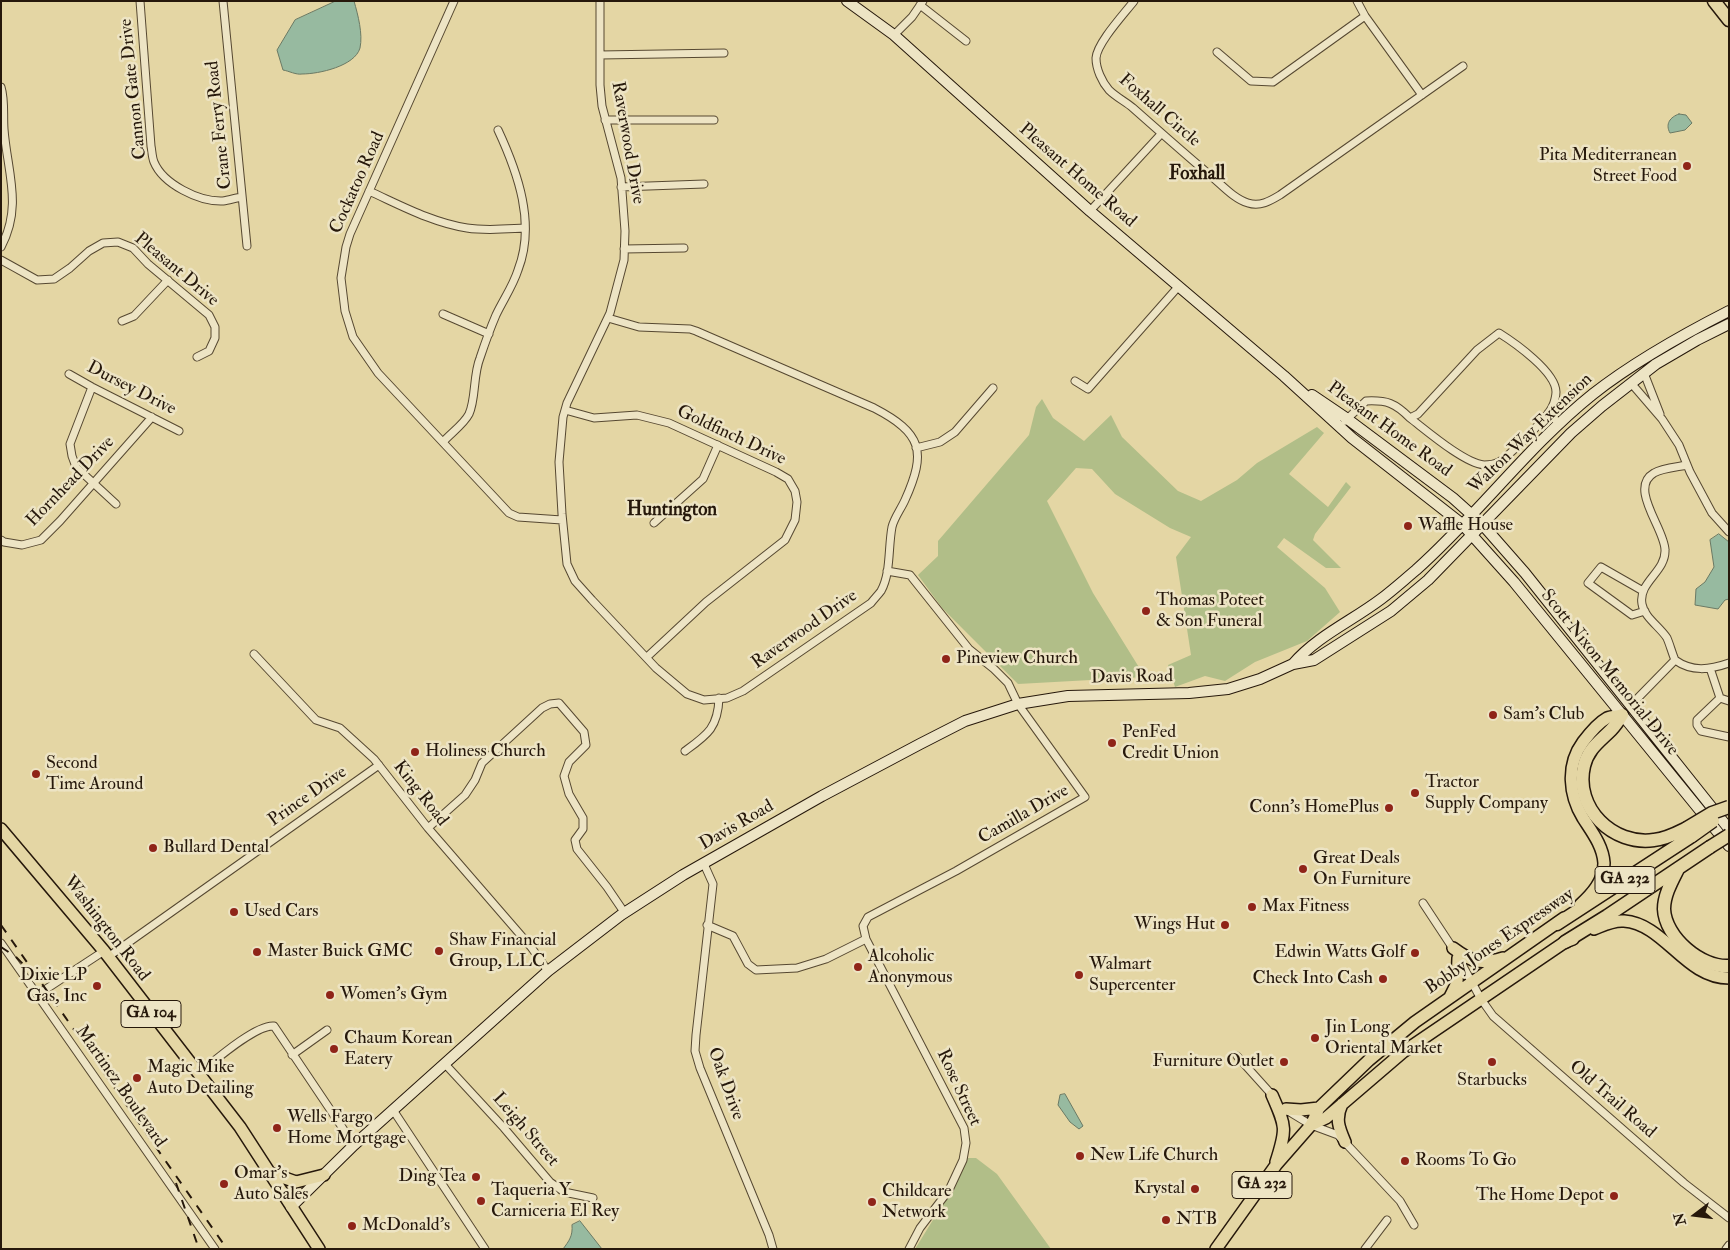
<!DOCTYPE html>
<style>
body{margin:0}
#map{position:relative;width:1730px;height:1250px;overflow:hidden;background:#e4d6a4;font-family:"IM FELL Double Pica",serif}
canvas{display:block}
.frame{position:absolute;inset:0;border:2px solid #26180b;pointer-events:none}
.north{position:absolute;left:1670px;top:1190px;width:50px;height:50px;-webkit-text-stroke:4px #ede4c4;paint-order:stroke;rotate:255deg;font-size:14px;font-weight:700;line-height:20px;text-align:center;color:#26180b}
.north::after{content:'';display:block;margin:auto;width:18px;height:22px;background:#26180b;clip-path:polygon(50% 0,100% 100%,50% 72%,0 100%)}
</style>
<div id="map">
<canvas width="1730" height="1250"></canvas>
<div class="frame"></div>
<div class="north">N</div>
</div>
<script>
const ctx = document.querySelector('canvas').getContext('2d');
ctx.lineJoin = 'round';
function fillPath(path, color) { ctx.fillStyle = color; ctx.fill(path, 'evenodd'); }
function strokePath(path, color, width, dash) { ctx.strokeStyle = color; ctx.lineWidth = width; ctx.lineCap = dash ? 'butt' : 'round'; ctx.setLineDash(dash || []); ctx.stroke(path); }
function drawText(font, color, halo, rows, align = 'center') {
  ctx.font = font + ' "IM FELL Double Pica",serif'; ctx.lineWidth = 5; ctx.setLineDash([]); ctx.textBaseline = 'middle'; ctx.strokeStyle = halo; ctx.fillStyle = color; for (const [text, x, y, turn = 0] of rows) {
    ctx.save(); ctx.translate(x, y); ctx.rotate((+turn || 0) * Math.PI / 180); ctx.textAlign = isNaN(turn) ? turn : align; if (halo) ctx.strokeText(text, 0, 0); ctx.fillText(text, 0, 0); ctx.restore();
  }
}
fillPath(new Path2D(`
 M1042 399 1053 418 1084 441 1111 415 1122 437 1178 491 1201 501 1237 480 1257 463 1317 427 1324 433 1289 474 1328 507 1346 482 1351 487 1315 534 1313 540 1341 568H1326L1284 538 1277 547 1325 588 1340 612 1307 641 1255 662 1225 681 1205 676 1175 687 1168 665 1191 655 1176 557 1191 537 1170 528 1115 494 1092 469 1076 468 1047 501 1093 593 1145 677 1018 684 942 608 918 575 938 556V541L1029 435 1036 407Z
 M966 1158H976L997 1174 1051 1249H915L949 1194Z`), '#b1be88');
const water = new Path2D(`
 M336 1H354C358 15 363 34 360 48 355 66 319 74 302 74 296 75 289 71 283 70L277 50 295 20Z
 M1679 114 1686 115 1692 123 1685 130 1670 133C1665 124 1670 117 1679 114Z
 M1719 534 1729 542V599L1725 600 1718 609 1695 605 1696 589 1705 582 1714 567 1710 540Z
 M1065 1094 1083 1126 1079 1129 1070 1122 1058 1105 1060 1095Z
 M580 1221 602 1249H563C569 1241 573 1236 572 1225Z`);
fillPath(water, '#97baa0');
strokePath(water, '#6a7964', 1);
const minor = new Path2D(`
 M140 1 151 146C152 151 152 157 154 162 163 184 199 202 223 201 229 200 236 198 242 197
 M223 1 247 246
 M454 1 350 234 346 247 341 278 345 311 353 337 378 373 509 513 518 517 562 520
 M600 1V85L602 106 621 178 625 231 624 260 610 313 567 403 563 417 559 462 562 514 567 564 575 581 592 600 656 668 687 694 704 700 727 698 743 691 871 603C874 599 878 595 881 591 891 573 888 548 892 527 894 518 901 509 905 500 927 451 922 433 874 408L696 331 690 329 639 327 608 318
 M1134 1C1124 14 1097 43 1096 58 1096 69 1102 82 1109 90 1116 97 1126 102 1133 108 1159 131 1185 154 1211 176 1222 185 1234 199 1248 203 1260 207 1270 201 1280 195L1463 66
 M1357 1 1365 16 1422 95
 M920 5 966 41
 M894 35 912 17 923 1
 M1217 52 1251 81 1273 82 1365 16
 M600 55 724 53
 M1 87C5 100 3 115 4 129 7 171 23 206 1 247
 M605 120H714
 M621 187 704 184
 M369 191C400 205 433 223 467 228 486 231 505 229 525 228
 M1090 211 1161 134
 M624 249 684 248
 M1 260 37 280 54 279 70 268 89 251 103 243 118 242 133 248 148 264 209 315 215 327V338L209 351 197 357
 M443 314 489 334
 M122 321 134 316 168 280
 M1644 373 1660 414
 M69 374 92 387 179 431
 M1075 381 1088 389 1178 287
 M1631 383 1662 419 1679 445 1690 472 1712 513 1729 532
 M92 387 70 444 72 456 76 467 116 504
 M565 410 594 418 637 415 669 423 776 472 788 479 795 491 797 502 795 520 785 540 706 602 647 657
 M1548 413 1560 424
 M1345 421 1366 401C1387 400 1395 403 1410 418L1418 414 1477 350 1499 333C1515 343 1556 372 1556 392 1556 396 1554 404 1552 407 1547 418 1509 456 1499 462 1495 464 1488 465 1484 465 1464 463 1427 431 1410 418
 M443 442C451 433 464 424 469 414 476 399 473 375 480 358 485 343 490 329 496 315 503 300 513 286 518 270 536 224 518 173 498 130
 M916 448 940 442 955 432 993 388
 M654 523 703 479 718 445
 M1 540 4 542 22 545 41 540 60 521 152 417
 M1643 591 1601 567 1588 583 1632 615 1645 611
 M254 654 316 720 340 728 374 759 428 828 531 947 548 971
 M1675 660C1672 653 1670 645 1667 638 1660 627 1644 617 1642 604 1638 582 1666 572 1665 550 1665 529 1628 488 1654 473 1662 468 1677 467 1687 465
 M1675 660C1692 672 1709 670 1729 663
 M1710 668 1720 698
 M1720 698 1697 720V725L1701 731 1729 737
 M1720 698 1729 701
 M1630 706 1675 660
 M685 751C707 735 718 728 719 698
 M428 828 465 795 475 780 482 763 542 708 550 704 559 703 584 732 586 745 569 762 564 776 569 794 583 818V829L575 840 577 849 607 887 624 912
 M704 864 713 884 696 1035 695 1051 700 1068 769 1235 773 1249
 M1423 903 1454 950
 M707 925 733 936 748 964 756 970 797 968 826 959 866 939 863 926 868 917 956 871 1085 797 1018 704 1008 683 994 669 969 649 910 575 887 571
 M866 939 964 1128 966 1143 963 1160 949 1190 920 1228 909 1249
 M1 943 215 1249
 M108 957 379 765
 M1459 959 1481 999 1493 1016 1684 1183 1729 1218
 M37 995 104 951
 M292 1055 327 1030
 M1237 1056 1273 1096
 M445 1064 504 1128 550 1182 564 1192 593 1198
 M198 1074C213 1062 256 1024 274 1026L354 1145
 M393 1110 485 1249
 M1288 1111 1311 1125 1338 1135 1400 1201 1414 1225
 M1365 1249 1387 1220
 M1726 1249 1729 1245`);
const secondary = new Path2D(`
 M847 1 894 35 1090 211 1284 376 1352 438 1462 524 1514 582 1729 846
 M1312 395 1346 418 1453 498 1482 524 1525 573 1729 829
 M1293 664C1317 636 1352 621 1381 599 1393 590 1404 580 1416 570 1478 515 1528 446 1593 394 1635 361 1682 335 1729 311
 M291 1207 354 1145 548 971 621 915 683 875 822 796 920 744 965 721 1018 704 1068 696 1189 693 1228 689 1260 679 1293 664 1314 660 1391 611 1428 580 1571 433 1602 406 1656 364 1697 340 1729 324`);
const primary = new Path2D(`
 M1 829 104 951 240 1127 319 1249
 M1580 905C1592 894 1604 881 1604 863 1603 846 1592 832 1583 818 1569 795 1566 765 1583 742 1589 734 1598 723 1607 718 1612 716 1618 716 1622 715
 M1594 929C1604 925 1613 920 1624 921 1665 924 1685 978 1729 978
 M1453 948C1472 962 1480 965 1503 958
 M1450 997 1457 983 1458 958
 M1272 1095C1286 1127 1287 1128 1276 1162
 M1342 1104C1335 1119 1339 1128 1345 1142
 M1286 1109 1301 1110 1319 1108
 M1311 1125 1326 1118 1403 1052 1565 942 1573 939
 M268 1172 296 1182 324 1175
 M1216 1249 1276 1165 1311 1125 1319 1108 1369 1060 1415 1022 1564 918`);
const motorway = new Path2D(`
 M1714 1 1729 20
 M1622 715C1619 720 1615 726 1611 730 1599 742 1588 749 1584 766 1574 808 1613 846 1654 840 1666 839 1677 833 1687 828
 M1678 869C1672 881 1664 895 1664 909 1665 937 1701 968 1729 966
 M1557 924 1692 836
 M1565 942 1607 916 1710 847`);
strokePath(minor, '#564831', 9);
strokePath(secondary, '#26180b', 12);
strokePath(primary, '#26180b', 14);
strokePath(motorway, '#26180b', 15);
strokePath(minor, '#ede4c4', 7);
strokePath(secondary, '#ede4c4', 10);
strokePath(primary, '#e4d6a4', 11);
strokePath(motorway, '#e4d6a4', 12);
strokePath(new Path2D(`
 M1 925 227 1249
 M1 947 16 957 23 964
 M176 1183 199 1249`), '#26180b', 2, [9, 9]);
const motorwayBridge = new Path2D(`
 M1687 828 1712 813 1729 807
 M1692 836 1713 821
 M1710 847 1729 835`);
strokePath(motorwayBridge, '#26180b', 15, []);
strokePath(motorwayBridge, '#e4d6a4', 12);
for (const [x, y, r, color] of [
 [1687,166,5,"#8f2418"],
 [1408,526,5,"#8f2418"],
 [1146,611,5,"#8f2418"],
 [946,659,5,"#8f2418"],
 [1493,715,5,"#8f2418"],
 [1112,743,5,"#8f2418"],
 [415,752,5,"#8f2418"],
 [36,774,5,"#8f2418"],
 [1415,793,5,"#8f2418"],
 [1389,808,5,"#8f2418"],
 [153,848,5,"#8f2418"],
 [1303,869,5,"#8f2418"],
 [1252,907,5,"#8f2418"],
 [234,912,5,"#8f2418"],
 [1225,925,5,"#8f2418"],
 [439,951,5,"#8f2418"],
 [257,952,5,"#8f2418"],
 [1415,953,5,"#8f2418"],
 [858,967,5,"#8f2418"],
 [1079,975,5,"#8f2418"],
 [1383,979,5,"#8f2418"],
 [97,986,5,"#8f2418"],
 [330,995,5,"#8f2418"],
 [1315,1038,5,"#8f2418"],
 [334,1049,5,"#8f2418"],
 [1284,1062,5,"#8f2418"],
 [1492,1062,5,"#8f2418"],
 [137,1078,5,"#8f2418"],
 [277,1128,5,"#8f2418"],
 [1080,1156,5,"#8f2418"],
 [1405,1161,5,"#8f2418"],
 [476,1177,5,"#8f2418"],
 [224,1184,5,"#8f2418"],
 [1195,1189,5,"#8f2418"],
 [1614,1196,5,"#8f2418"],
 [481,1201,5,"#8f2418"],
 [872,1202,5,"#8f2418"],
 [1166,1220,5,"#8f2418"],
 [352,1226,5,"#8f2418"]
]) { const dot = new Path2D(); dot.arc(x, y, r, 0, 2 * Math.PI); ctx.fillStyle = color; ctx.fill(dot); strokePath(dot, '#ede4c4', 2); }
for (const [x, y, w] of [
 [1625,880,60],
 [151,1014,60],
 [1262,1185,60]
]) { const box = new Path2D(); box.roundRect(x - w / 2, y - 13.5, w, 27, 4); ctx.fillStyle = '#ede4c4'; ctx.fill(box); strokePath(box, '#26180b', 1); }
drawText('bold 16px', '#26180b', null, [
 ["GA 232",1625,880],
 ["GA 104",151,1014],
 ["GA 232",1262,1185]
]);
drawText('18px', '#26180b', '#ede4c4', [
 ["Cannon Gate Drive",134,89,-96],
 ["Foxhall Circle",1159,111,41],
 ["Crane Ferry Road",220,125,-96],
 ["Raverwood Drive",627,143,80],
 ["Pleasant Home Road",1077,176,41],
 ["Cockatoo Road",358,183,-66],
 ["Pleasant Drive",176,270,40],
 ["Dursey Drive",131,389,27],
 ["Pleasant Home Road",1389,430,36],
 ["Walton Way Extension",1531,434,-44],
 ["Goldfinch Drive",731,436,25],
 ["Hornhead Drive",71,482,-46],
 ["Raverwood Drive",805,630,-35],
 ["Scott Nixon Memorial Drive",1609,673,51],
 ["Davis Road",1132,678,-1],
 ["King Road",420,794,52],
 ["Prince Drive",308,797,-35],
 ["Camilla Drive",1024,815,-30],
 ["Davis Road",737,826,-30],
 ["Washington Road",106,929,52],
 ["Bobby Jones Expressway",1500,942,-34],
 ["Oak Drive",725,1084,70],
 ["Martinez Boulevard",120,1087,55],
 ["Rose Street",958,1088,65],
 ["Old Trail Road",1612,1100,41],
 ["Leigh Street",525,1130,49]
]);
drawText('18px', '#26180b', '#ede4c4', [
 ["Pita Mediterranean",1677,156,"right"],
 ["Street Food",1677,177,"right"],
 ["Waffle House",1418,526],
 ["Thomas Poteet",1156,601],
 ["& Son Funeral",1156,622],
 ["Pineview Church",956,659],
 ["Sam's Club",1503,715],
 ["PenFed",1122,733],
 ["Credit Union",1122,754],
 ["Holiness Church",425,752],
 ["Second",46,764],
 ["Time Around",46,785],
 ["Tractor",1425,783],
 ["Supply Company",1425,804],
 ["Conn's HomePlus",1379,808,"right"],
 ["Bullard Dental",163,848],
 ["Great Deals",1313,859],
 ["On Furniture",1313,880],
 ["Max Fitness",1262,907],
 ["Used Cars",244,912],
 ["Wings Hut",1215,925,"right"],
 ["Shaw Financial",449,941],
 ["Group, LLC",449,962],
 ["Master Buick GMC",267,952],
 ["Edwin Watts Golf",1405,953,"right"],
 ["Alcoholic",868,957],
 ["Anonymous",868,978],
 ["Walmart",1089,965],
 ["Supercenter",1089,986],
 ["Dixie LP",87,976,"right"],
 ["Gas, Inc",87,997,"right"],
 ["Check Into Cash",1373,979,"right"],
 ["Women's Gym",340,995],
 ["Jin Long",1325,1028],
 ["Oriental Market",1325,1049],
 ["Chaum Korean",344,1039],
 ["Eatery",344,1060],
 ["Furniture Outlet",1274,1062,"right"],
 ["Magic Mike",147,1068],
 ["Auto Detailing",147,1089],
 ["Starbucks",1492,1081,"center"],
 ["Wells Fargo",287,1118],
 ["Home Mortgage",287,1139],
 ["New Life Church",1090,1156],
 ["Rooms To Go",1415,1161],
 ["Omar's",234,1174],
 ["Auto Sales",234,1195],
 ["Ding Tea",466,1177,"right"],
 ["Krystal",1185,1189,"right"],
 ["Taqueria Y",491,1191],
 ["Carniceria El Rey",491,1212],
 ["Childcare",882,1192],
 ["Network",882,1213],
 ["The Home Depot",1604,1196,"right"],
 ["NTB",1176,1220],
 ["McDonald's",362,1226]
], 'left');
drawText('bold 19px', '#26180b', '#ede4c4', [
 ["Foxhall",1197,175],
 ["Huntington",672,511]
]);
</script>
